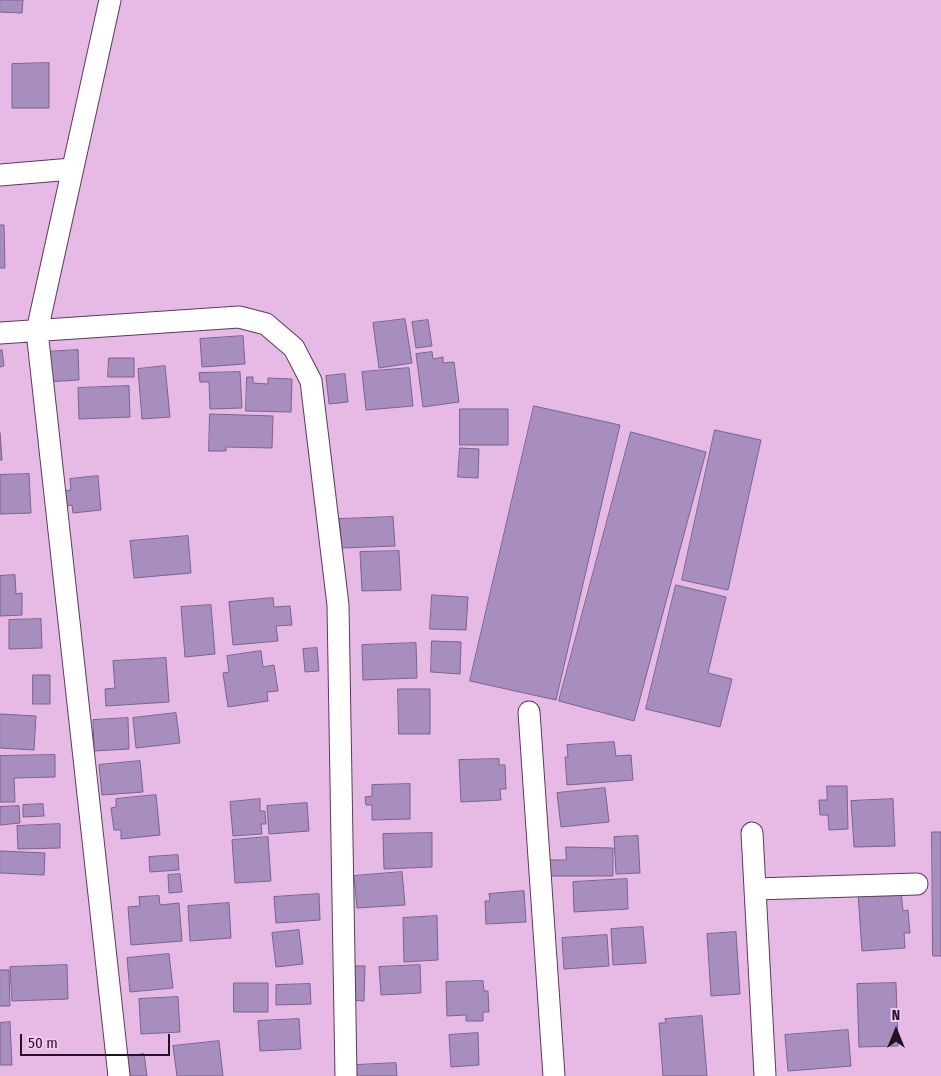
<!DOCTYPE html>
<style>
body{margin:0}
#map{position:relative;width:941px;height:1076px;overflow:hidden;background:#e6bae4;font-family:"Fira Sans Condensed",sans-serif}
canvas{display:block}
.north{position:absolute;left:871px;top:1006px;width:50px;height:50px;-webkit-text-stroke:4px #f3c7f1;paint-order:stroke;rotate:0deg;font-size:14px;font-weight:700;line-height:20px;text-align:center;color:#231322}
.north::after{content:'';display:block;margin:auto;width:18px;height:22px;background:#231322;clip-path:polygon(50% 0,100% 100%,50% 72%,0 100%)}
.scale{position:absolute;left:20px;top:1034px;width:150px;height:22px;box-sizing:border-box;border:2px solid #231322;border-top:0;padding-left:6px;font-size:15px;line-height:18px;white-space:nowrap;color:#231322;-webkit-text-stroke:4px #f3c7f1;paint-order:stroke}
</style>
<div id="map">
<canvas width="941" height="1076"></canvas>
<div class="north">N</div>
<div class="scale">50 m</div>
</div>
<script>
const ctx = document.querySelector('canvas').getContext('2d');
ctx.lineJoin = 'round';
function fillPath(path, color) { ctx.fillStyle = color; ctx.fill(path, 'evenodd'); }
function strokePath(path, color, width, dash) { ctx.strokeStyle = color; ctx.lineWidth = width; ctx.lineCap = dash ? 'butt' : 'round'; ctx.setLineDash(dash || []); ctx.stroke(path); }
const building = new Path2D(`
 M0 0H23L22 13 0 12Z
 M49 63V108H12V64Z
 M0 225H4L5 268H0Z
 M405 319 412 363 379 368 373 323Z
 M428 320 432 346 416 348 412 322Z
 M243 336 245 364 202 367 200 339Z
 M0 350H2L4 366 0 367Z
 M78 350 79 380 45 382 44 352Z
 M432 352 433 359 443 357V363L454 362 459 402 423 407 416 354Z
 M109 358H134V377H108Z
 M165 366 170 417 142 419 138 369Z
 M409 368 413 406 366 410 362 372Z
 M240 372 242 408 210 409 209 382H200L199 373Z
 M345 374 348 402 329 404 326 376Z
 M247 377H253V383L268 384V378L292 379 291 412 246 411Z
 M129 386 130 417 79 419 78 388Z
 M534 406 620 425 556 700 470 681Z
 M460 409H508V445H460Z
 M210 414 273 416 272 448 226 447V451H209Z
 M715 430 761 440 728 590 682 580Z
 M631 432 706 452 634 721 559 701Z
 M0 433 2 460H0Z
 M460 448 479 449 478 478 458 477Z
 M29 474 31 513 0 514V475Z
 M98 476 101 510 73 513 72 505 66 506 64 491 71 490 70 479Z
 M393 517 395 546 342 548 339 519Z
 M188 536 191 573 134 578 130 541Z
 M399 551 401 590 362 591 360 552Z
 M15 575 16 594 22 593V615L0 616V576Z
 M676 585 726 597 708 673 732 679 720 727 646 709Z
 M432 595 468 597 466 630 430 629Z
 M273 598 274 607 290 606 292 625 276 626 278 641 233 645 229 602Z
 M211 605 215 654 185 657 181 607Z
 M41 619 42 648 9 649V620Z
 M432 641 461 642 460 674 431 672Z
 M416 643 417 678 363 680 362 645Z
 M317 648 319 671 305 672 303 649Z
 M261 651 263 667 274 665 278 691 267 692 268 701 228 707 223 673 229 672 227 656Z
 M166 658 169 702 106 706 105 689 115 688 113 661Z
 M33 675H50V704H33Z
 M398 689H430V734H399Z
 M176 713 180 743 136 748 133 718Z
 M0 714 36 716 34 750 0 748Z
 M128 718 129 749 94 751 93 720Z
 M614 742 616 756 631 755 633 780 567 785 565 757H568L567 745Z
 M55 755V777L14 778 15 802H0V756Z
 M499 759V765H505L506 789H500L501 800 461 802 459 760Z
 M140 761 143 792 102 795 99 765Z
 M410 784V819L372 820V805H366L365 797 372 796V785Z
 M827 786H847L848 829 829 830 828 815H820L819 800H827Z
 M605 788 609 822 561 827 557 793Z
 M156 795 160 835 121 839V830H114L111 808 116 807V799Z
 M260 799V811H265L266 824H261L262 834 233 836 230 802Z
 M893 799 895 846 854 847 851 801Z
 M307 803 309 831 269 834 267 806Z
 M43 804 44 816 23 817V805Z
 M19 806 20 823 0 825V807Z
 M60 824V848L18 849 17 826Z
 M932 832H941V956H933Z
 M432 833V867L384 869 383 834Z
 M638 836 640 873 616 874 614 837Z
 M268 837 271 881 235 883 232 840Z
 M566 847 613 848V876H549V860H566Z
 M0 851 45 853 44 875 0 873Z
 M178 855 179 870 150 872 149 857Z
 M402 872 405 905 357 908 354 876Z
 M180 874 182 892 169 893 168 875Z
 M627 879 628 909 574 912 573 882Z
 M524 891 526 922 486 924 485 901H490L489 894Z
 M901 891 903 911 908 910 910 933H904L905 948 862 951 858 894Z
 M319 894 320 920 276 923 274 897Z
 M159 896 160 905 179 903 182 941 131 945 128 907 140 906 139 897Z
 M229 903 231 938 190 941 188 906Z
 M437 916 438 960 404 962 403 918Z
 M643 927 646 963 613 965 611 929Z
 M299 930 303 964 276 967 272 933Z
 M736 932 740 994 711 996 707 934Z
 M607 935 609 966 564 969 562 938Z
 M169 954 173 988 130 992 127 958Z
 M67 965 68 999 12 1001 10 967Z
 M420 965 421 993 381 995 379 967Z
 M351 966H365L364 1001 350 1000Z
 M0 970H9L10 1006H0Z
 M483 981 484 991H488L489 1012H483V1021H466V1015L447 1016 446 982Z
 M234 983H268V1012H234Z
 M896 983 898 1046 859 1047 857 984Z
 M310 984 311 1004 276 1005V985Z
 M178 997 180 1032 141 1034 139 999Z
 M702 1016 707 1076H663L659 1023H666L665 1019Z
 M299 1019 301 1049 260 1051 258 1021Z
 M10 1022 12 1065H0V1023Z
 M848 1030 851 1066 788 1071 785 1035Z
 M478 1033 479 1065 451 1067 449 1035Z
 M219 1041 223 1076H177L173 1046Z
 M144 1054 147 1076H128L126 1057Z
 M396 1063 397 1076H356V1065Z`);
fillPath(building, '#a78ebe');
strokePath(building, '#7a6290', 1);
const street = new Path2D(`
 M110 0 37 331 119 1076
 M0 175 72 169
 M0 333 239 317 266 324 294 348 311 381 338 605 346 1076
 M529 712 554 1076
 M752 833 765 1076
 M755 889 917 884`);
strokePath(street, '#5e395d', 23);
strokePath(street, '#fff', 21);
</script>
